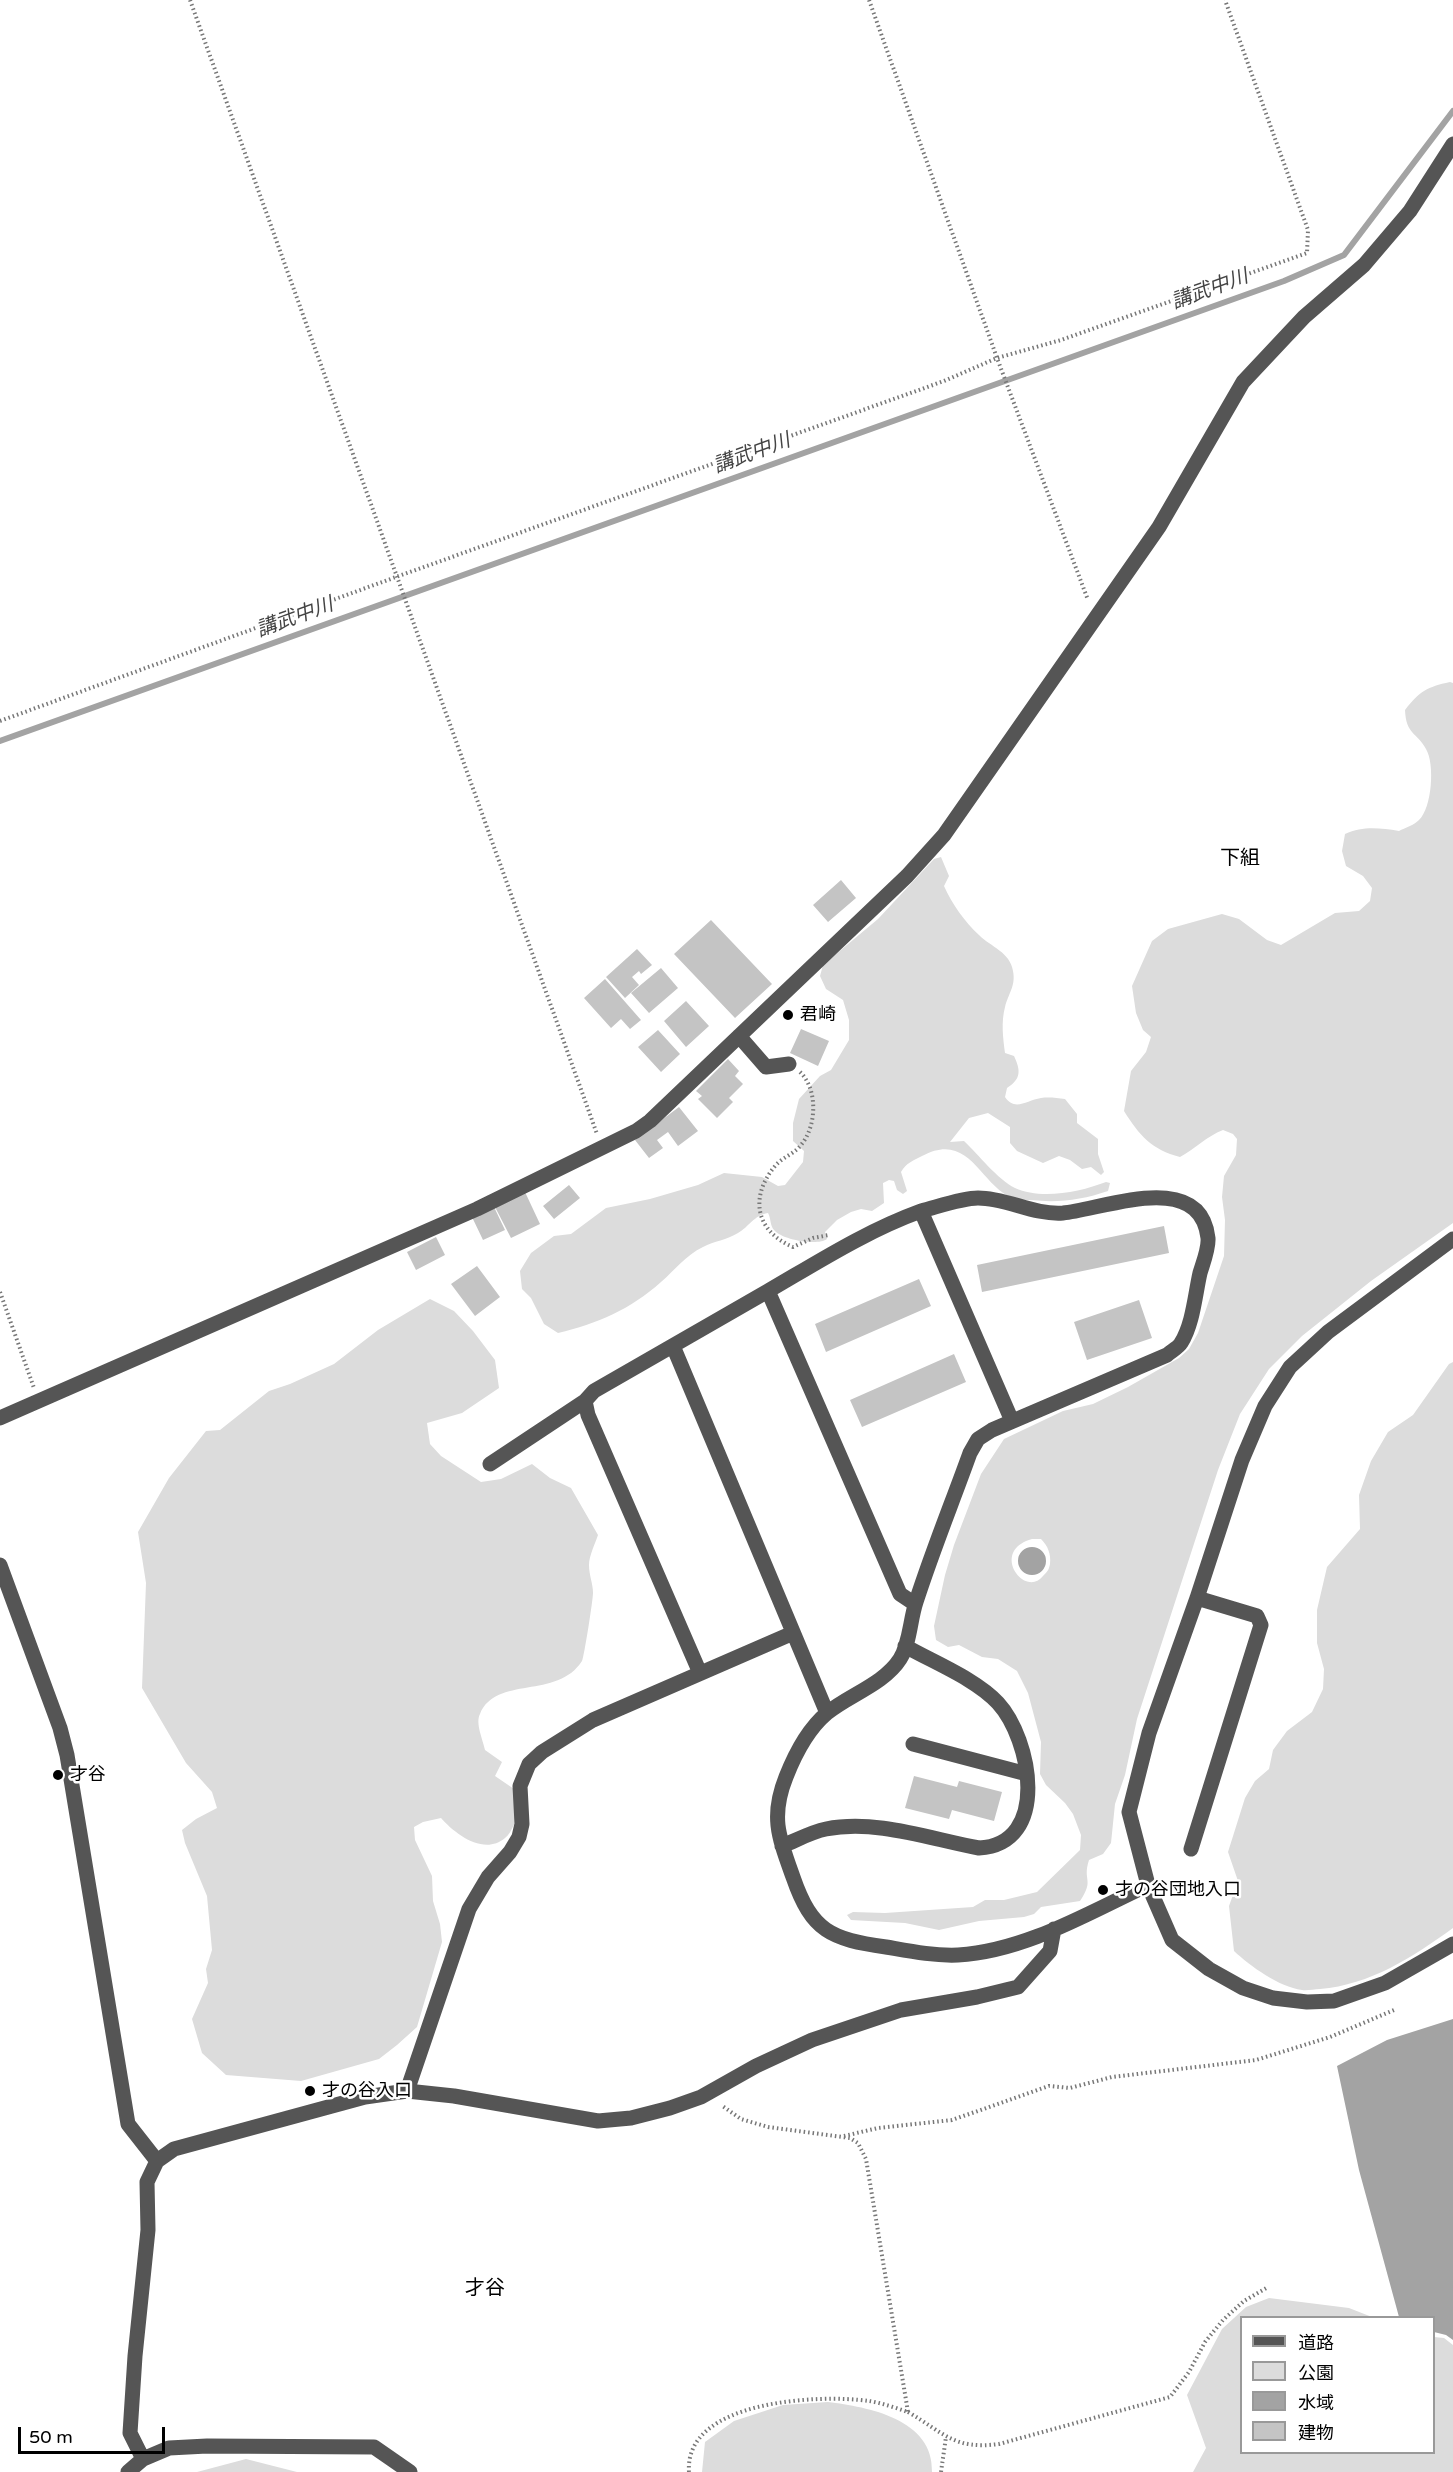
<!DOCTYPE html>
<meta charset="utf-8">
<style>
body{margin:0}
#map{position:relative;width:1453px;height:2472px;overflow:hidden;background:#fff;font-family:"Varela Round","Noto Sans JP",sans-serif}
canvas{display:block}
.legend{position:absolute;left:1240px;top:2316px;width:195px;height:138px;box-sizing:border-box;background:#fff;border:2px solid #999;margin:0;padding:8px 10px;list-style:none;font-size:18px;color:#000}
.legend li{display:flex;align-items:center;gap:12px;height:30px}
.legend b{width:30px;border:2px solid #999}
.scale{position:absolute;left:18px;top:2427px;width:147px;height:27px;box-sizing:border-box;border:3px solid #000;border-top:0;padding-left:8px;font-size:18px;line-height:21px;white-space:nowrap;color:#000;-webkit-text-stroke:4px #fff;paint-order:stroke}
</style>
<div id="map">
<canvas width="1453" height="2472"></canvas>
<ul class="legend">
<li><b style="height:8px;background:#555"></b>道路</li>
<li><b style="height:16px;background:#dcdcdc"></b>公園</li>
<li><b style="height:16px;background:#a3a3a3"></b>水域</li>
<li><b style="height:16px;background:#c4c4c4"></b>建物</li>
</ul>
<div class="scale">50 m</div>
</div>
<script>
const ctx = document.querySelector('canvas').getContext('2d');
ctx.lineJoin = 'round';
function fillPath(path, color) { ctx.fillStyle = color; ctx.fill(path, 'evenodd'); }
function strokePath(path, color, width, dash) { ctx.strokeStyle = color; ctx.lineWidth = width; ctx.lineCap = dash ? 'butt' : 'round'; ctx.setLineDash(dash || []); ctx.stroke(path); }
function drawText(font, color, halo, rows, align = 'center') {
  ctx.font = font + ' "Varela Round","Noto Sans JP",sans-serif'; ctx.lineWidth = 5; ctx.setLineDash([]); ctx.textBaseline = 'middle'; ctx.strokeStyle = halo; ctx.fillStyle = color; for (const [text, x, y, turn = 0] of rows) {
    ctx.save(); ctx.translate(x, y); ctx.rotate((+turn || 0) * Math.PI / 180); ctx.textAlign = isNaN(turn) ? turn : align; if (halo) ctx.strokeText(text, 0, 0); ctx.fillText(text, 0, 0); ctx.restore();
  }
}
fillPath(new Path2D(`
 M1450 682 1453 683V1223L1371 1281 1302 1336 1269 1369 1240 1414 1218 1470 1137 1719 1125 1775 1115 1804 1111 1843 1103 1854 1089 1860C1082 1881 1095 1879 1080 1901L1041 1907 1034 1914 1024 1917 979 1921 939 1930 905 1923 851 1920 847 1915 853 1912 885 1913 973 1907 985 1900H1004L1037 1892 1080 1850 1081 1835 1073 1814 1065 1803 1046 1785 1040 1774 1041 1742 1028 1693 1017 1671 998 1659 982 1657 959 1645 948 1647 936 1640 934 1626 945 1575 954 1545 981 1474 1004 1439 1063 1411 1093 1404 1128 1387 1179 1358 1189 1349 1198 1333 1224 1256 1225 1220 1222 1197 1224 1176 1236 1155 1237 1139 1233 1134 1223 1130C1207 1136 1195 1149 1180 1157 1152 1150 1139 1135 1124 1111L1131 1071 1146 1052 1151 1037 1143 1030 1136 1013 1132 986 1152 941 1168 929 1222 914 1239 919 1267 940 1281 945 1335 913 1359 911 1370 901 1372 888 1363 876 1346 866 1342 851 1345 834C1363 826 1379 828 1399 831 1405 828 1414 825 1419 820 1432 808 1435 764 1426 749 1417 732 1406 735 1405 710 1420 691 1427 687 1450 682ZM1032 1539H1041C1048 1546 1051 1554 1050 1564 1049 1570 1047 1572 1043 1576 1025 1599 989 1551 1032 1539Z
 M941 857 949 876 944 886C952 904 965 922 979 935 991 947 1010 952 1013 971 1016 986 1008 994 1005 1007 1001 1022 1003 1038 1005 1053L1014 1056C1021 1071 1021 1079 1007 1088L1005 1097C1015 1112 1027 1100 1041 1098 1049 1097 1057 1098 1065 1099L1077 1114V1123L1098 1139V1154L1104 1172 1101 1175 1091 1167 1082 1169 1070 1160 1059 1156 1043 1163 1017 1151 1010 1143V1127L988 1113 969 1118 950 1142 964 1141C979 1155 997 1179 1015 1188 1041 1200 1080 1192 1106 1182L1110 1183 1108 1191C1082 1200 1058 1203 1031 1200 1026 1200 1018 1200 1013 1198 980 1186 970 1130 922 1156 914 1160 906 1163 901 1172L907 1191 903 1194 897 1190 894 1181 889 1180 883 1183 884 1203 872 1211 861 1209 851 1212 837 1220 825 1232 827 1239C818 1246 782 1240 774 1230 770 1226 771 1218 768 1213 754 1215 749 1227 738 1233 727 1240 714 1241 703 1247 686 1255 675 1270 661 1282 631 1309 597 1324 558 1333L544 1324 531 1298 522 1289 520 1271 531 1253 554 1236 571 1234 606 1208 650 1199 698 1185 724 1173 762 1177 778 1186 785 1185 803 1162 804 1151 793 1141V1123L799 1099 820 1076 831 1070 849 1040V1020L843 1000 826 989 820 976 823 965 878 919 934 859Z
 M430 1299 454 1311 473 1331 495 1360 499 1388 462 1413 427 1423 430 1444 441 1456 481 1482 501 1479 532 1464 550 1478 571 1488 598 1535C595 1544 589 1556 589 1565 589 1575 593 1584 593 1593 593 1600 584 1657 582 1661 557 1700 496 1675 480 1714 475 1723 483 1740 485 1750L502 1762 495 1776 514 1789 521 1810C516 1818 512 1833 505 1838 484 1856 455 1834 441 1818L423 1822 414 1827 415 1840 432 1876 433 1901 440 1924 442 1942 417 2027 397 2045 379 2059 301 2081 226 2075 202 2053 192 2019 208 1983 206 1969 212 1950 207 1896 185 1843 182 1830 196 1819 217 1808 212 1792 186 1763 142 1688 146 1583 138 1532 169 1478 206 1431 220 1430 269 1391 290 1384 334 1364 378 1330Z
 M1453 1362V1928C1413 1957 1370 1985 1320 1989 1314 1989 1307 1991 1302 1990 1279 1987 1250 1966 1234 1951L1229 1906 1238 1881 1228 1852 1245 1798 1255 1781 1269 1769 1273 1750 1287 1731 1312 1712 1323 1689 1324 1669 1317 1643V1610L1327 1567 1360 1529 1359 1495 1371 1461 1388 1432 1413 1415 1449 1364Z
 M1269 2298 1349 2308 1372 2317 1242 2318V2452H1434V2337L1444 2338 1453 2345V2472H1193L1206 2448 1187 2395 1222 2329 1246 2307Z
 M828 2402C868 2407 934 2419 932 2472H702L705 2442 734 2421 783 2405Z
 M246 2459 297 2472H197Z`), '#dcdcdc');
fillPath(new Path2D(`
 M1018 1561a14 14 0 1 1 28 0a14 14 0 1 1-28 0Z
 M1453 2019V2340L1446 2335 1434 2332V2318L1399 2317 1359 2170 1337 2066 1387 2040Z`), '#a3a3a3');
strokePath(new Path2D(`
 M0 741 1284 281 1344 255 1453 111`), '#a3a3a3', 6);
fillPath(new Path2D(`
 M841 880 856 898 828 922 813 905Z
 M711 920 772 984 735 1018 674 954Z
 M637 949 652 965 641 974 639 971 632 977 639 985 625 998 606 977Z
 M661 968 678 988 649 1013 631 993Z
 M605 979 641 1020 630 1029 621 1019 611 1028 584 998Z
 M686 1001 709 1026 686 1047 664 1021Z
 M801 1029 829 1041 818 1066 790 1053Z
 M658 1030 680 1054 661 1072 638 1047Z
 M728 1059 739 1071 735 1076 743 1084 729 1098 733 1102 717 1118 698 1099 702 1096 696 1091Z
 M679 1107 698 1131 678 1146 668 1132 657 1140 663 1148 649 1158 635 1140Z
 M569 1185 580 1198 554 1219 543 1206Z
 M525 1192 540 1224 511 1238 495 1207Z
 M494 1207 505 1230 483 1240 472 1217Z
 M1164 1226 1169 1253 982 1292 977 1265Z
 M436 1237 445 1255 416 1270 407 1252Z
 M477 1266 500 1297 475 1316 451 1284Z
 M919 1279 931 1306 826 1352 815 1324Z
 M1139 1300 1152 1338 1087 1360 1074 1322Z
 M954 1354 966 1382 862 1427 850 1400Z
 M914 1776 957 1787 959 1781 1002 1792 994 1821 952 1810 949 1819 905 1808Z`), '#c4c4c4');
strokePath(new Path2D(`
 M190 0 597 1134
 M869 0 997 358 1088 600
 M0 721 396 577 944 381 997 358 1061 340 1307 253 1308 230 1225 0
 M800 1072C818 1089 817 1126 801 1145 794 1154 783 1157 776 1165 749 1196 755 1231 793 1247L813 1238 829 1235
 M0 1292 34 1388
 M844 2136 878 2128 952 2120 1049 2086 1070 2088 1112 2077 1256 2060 1330 2037 1394 2010
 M908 2412C944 2433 954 2450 999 2444L1170 2397 1189 2372 1205 2342 1223 2320 1244 2301 1268 2287
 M689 2472C684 2400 819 2394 869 2401 882 2403 896 2408 908 2412L866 2159 858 2143 850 2138 768 2127 741 2119 721 2105
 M941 2472 946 2437`), '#777', 4, [1.5, 3]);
strokePath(new Path2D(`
 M739 1036 766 1067 789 1064
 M921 1211C937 1207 962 1198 978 1198 1007 1198 1033 1215 1063 1213 1104 1209 1200 1169 1208 1238 1209 1248 1203 1263 1200 1273 1195 1295 1193 1324 1181 1343 1178 1348 1171 1351 1167 1355L992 1430 978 1439 970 1453C952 1503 932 1552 916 1602 910 1620 910 1643 900 1659 884 1684 849 1695 827 1713 808 1729 795 1754 786 1777 770 1817 779 1838 793 1877 812 1932 831 1939 886 1947 909 1951 933 1956 958 1955 1025 1951 1088 1913 1148 1885
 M1453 1239 1328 1332 1290 1367 1265 1406 1242 1460 1197 1598 1149 1733 1129 1812 1148 1885 1172 1940 1209 1969 1243 1988 1273 1998 1307 2002 1334 2001 1385 1983 1453 1944
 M673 1346 827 1713
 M0 1418 477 1209 636 1131 650 1121 907 876 944 835 1159 527 1243 382 1304 317 1364 265 1410 211 1453 144
 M490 1464 585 1401
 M0 1565 60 1728 67 1755 128 2124 157 2161
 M915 1604 900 1594 768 1291C818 1262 866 1231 921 1211L1012 1421
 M700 1673 588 1415 585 1401 594 1391 768 1291
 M913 1744 1027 1774
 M782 1846C797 1840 811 1832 826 1829 876 1819 930 1839 979 1848 1051 1844 1031 1739 998 1703 976 1679 933 1662 905 1646
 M1191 1849 1261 1625 1257 1616 1197 1598
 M407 2091 469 1909 488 1877 510 1852 519 1837 522 1824 520 1786 529 1764 542 1752 593 1720 793 1633
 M143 2459 130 2433 135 2356 148 2230 147 2182 157 2161 174 2149 365 2097 407 2091 454 2096 598 2121 631 2118 670 2108 701 2097 756 2066 812 2040 901 2010 977 1997 1018 1987 1050 1951 1054 1929
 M128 2472 143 2459 169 2448 207 2446 374 2447 410 2472`), '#555', 15);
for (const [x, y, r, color] of [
 [788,1015,6,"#000"],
 [58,1775,6,"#000"],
 [1103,1890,6,"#000"],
 [310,2091,6,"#000"]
]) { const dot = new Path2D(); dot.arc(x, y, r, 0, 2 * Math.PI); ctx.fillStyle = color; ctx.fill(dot); strokePath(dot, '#fff', 2); }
drawText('18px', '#000', '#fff', [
 ["君崎",800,1015],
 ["才谷",70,1775],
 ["才の谷団地入口",1115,1890],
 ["才の谷入口",322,2091]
], 'left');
drawText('italic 20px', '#444', '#fff', [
 ["講武中川",1210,290,-20],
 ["講武中川",752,454,-20],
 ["講武中川",295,618,-20]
]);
drawText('20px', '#000', '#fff', [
 ["下組",1240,859],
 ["才谷",485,2289]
]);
</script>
